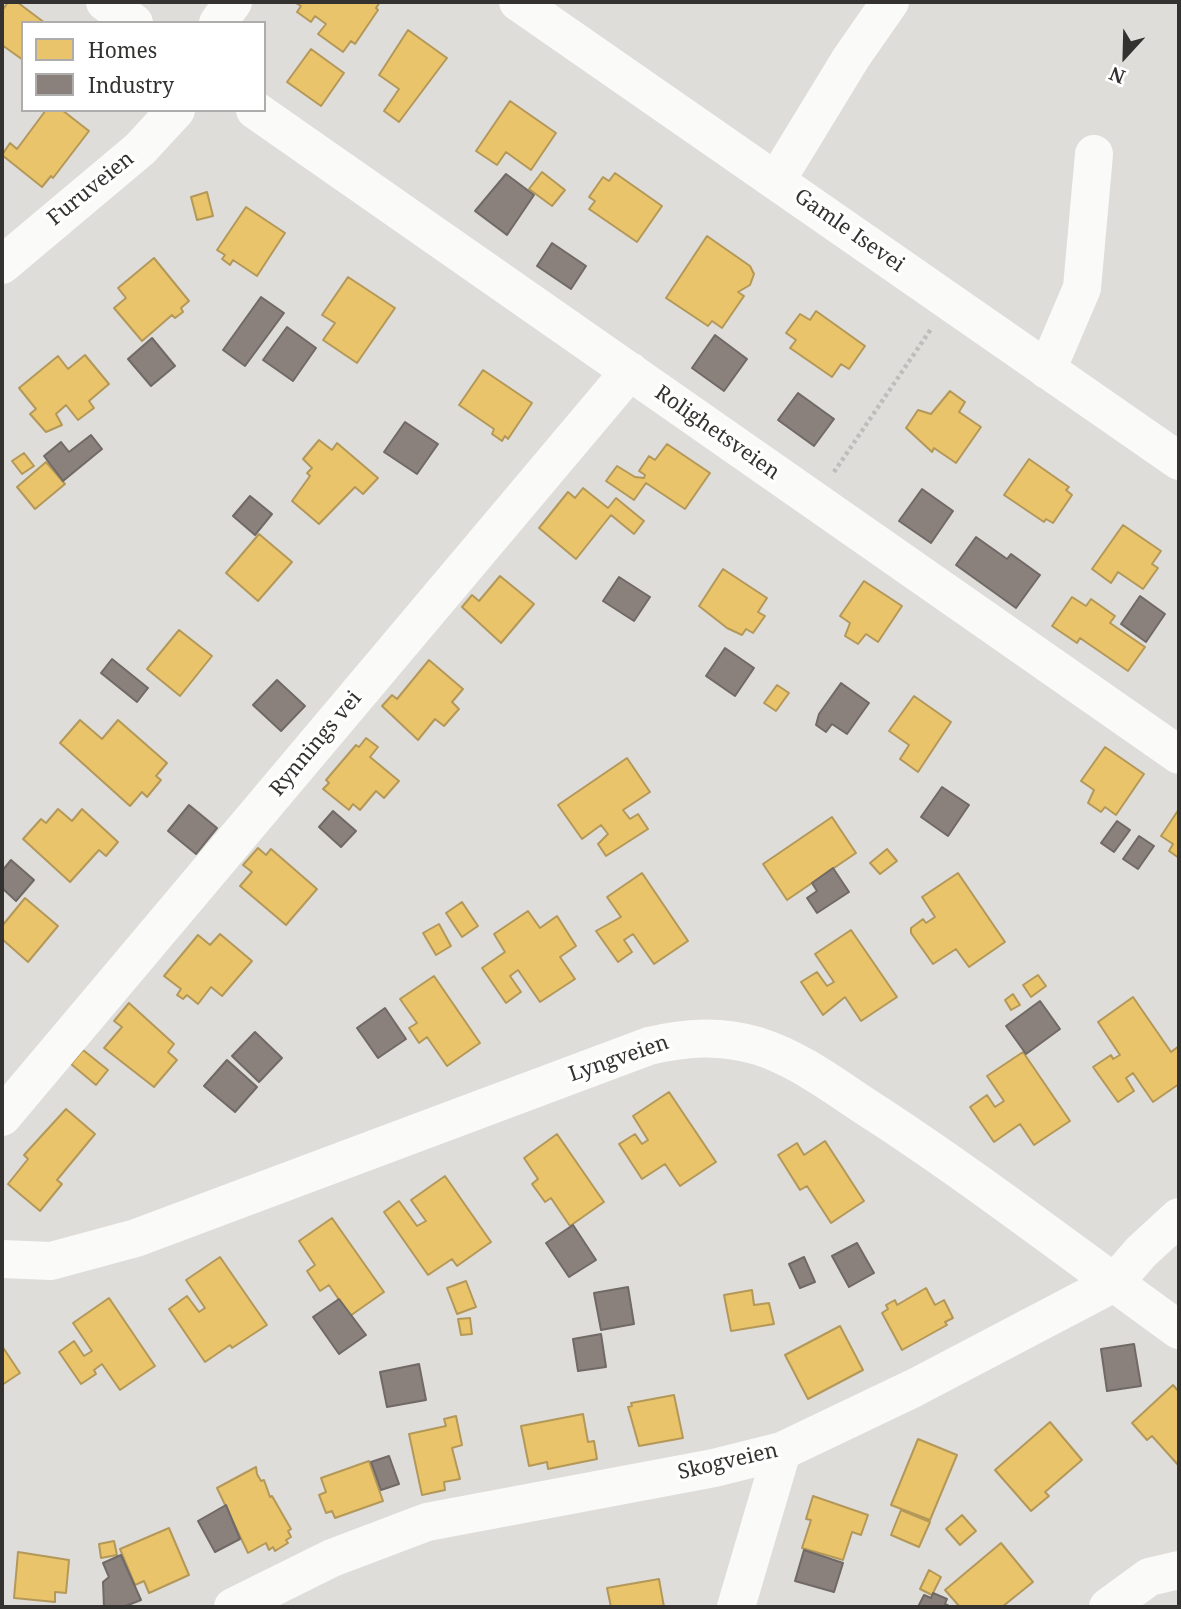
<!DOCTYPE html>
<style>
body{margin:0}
#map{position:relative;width:1181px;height:1609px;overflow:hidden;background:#dfddd9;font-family:"Noto Serif",serif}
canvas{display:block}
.frame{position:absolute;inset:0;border:4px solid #343230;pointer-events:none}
.legend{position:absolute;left:21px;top:21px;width:245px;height:91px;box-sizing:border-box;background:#fff;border:2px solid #aeadac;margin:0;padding:9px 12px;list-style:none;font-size:21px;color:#343230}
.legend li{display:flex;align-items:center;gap:14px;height:35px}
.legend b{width:35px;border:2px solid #aeadac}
.north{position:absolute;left:1090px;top:21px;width:70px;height:70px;-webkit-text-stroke:5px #fff;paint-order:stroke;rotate:202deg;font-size:19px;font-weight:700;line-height:28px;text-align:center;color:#343230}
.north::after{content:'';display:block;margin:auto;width:24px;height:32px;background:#343230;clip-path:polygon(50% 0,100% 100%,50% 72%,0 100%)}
</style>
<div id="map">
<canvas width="1181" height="1609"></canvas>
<div class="frame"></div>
<ul class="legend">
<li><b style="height:19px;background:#e9c46a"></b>Homes</li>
<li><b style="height:19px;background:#8a817c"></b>Industry</li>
</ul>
<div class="north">N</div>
</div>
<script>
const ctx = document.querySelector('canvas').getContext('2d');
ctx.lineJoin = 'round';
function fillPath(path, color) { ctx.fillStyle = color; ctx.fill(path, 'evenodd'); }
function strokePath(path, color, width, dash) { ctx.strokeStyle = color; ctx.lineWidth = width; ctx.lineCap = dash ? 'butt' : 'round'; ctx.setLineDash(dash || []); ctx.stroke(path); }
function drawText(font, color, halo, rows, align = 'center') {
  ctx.font = font + ' "Noto Serif",serif'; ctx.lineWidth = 7; ctx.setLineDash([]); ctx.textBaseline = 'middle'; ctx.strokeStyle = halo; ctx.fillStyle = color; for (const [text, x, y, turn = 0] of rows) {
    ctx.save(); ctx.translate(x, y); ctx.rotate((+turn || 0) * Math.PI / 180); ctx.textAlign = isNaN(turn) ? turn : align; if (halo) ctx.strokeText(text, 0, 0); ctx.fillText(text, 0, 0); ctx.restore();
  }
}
const homes = new Path2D(`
 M8 2H17L45 23H23V60L2 45V11Z
 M294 2H380L376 8 378 10 355 44 351 41 343 52 318 34 326 24 315 16 311 22 297 12 301 6Z
 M408 30 447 58 399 122 384 111 399 89 379 75Z
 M311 49 344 73 321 106 287 82Z
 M510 101 556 133 531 170 506 152 497 165 476 151Z
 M46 110H62L89 131 53 178 51 176 42 187 2 155 10 143 17 149Z
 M542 172 565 190 552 206 529 189Z
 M615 173 662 206 637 242 589 209 595 201 589 197 603 177 609 181Z
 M207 192 213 216 197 220 191 197Z
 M246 207 285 233 257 276 233 260 230 265 222 259 225 255 217 250Z
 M707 236 750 266 754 274 750 285 738 292 744 296 722 328 712 321 708 326 666 298Z
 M154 258 189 301 181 308 183 312 175 318 172 315 142 341 114 308 126 298 118 288Z
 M348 277 395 308 357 363 323 340 335 323 322 315Z
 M816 311 865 346 849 369 841 364 832 377 790 348 796 340 786 333 800 314 810 320Z
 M85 355 109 384 89 401 94 408 78 420 66 405 56 414 62 425 46 432 30 414 36 409 19 388 58 356 68 369Z
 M483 370 532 403 508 439 505 436 502 441 492 434 494 429 459 405Z
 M950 391 965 402 959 412 981 427 956 463 934 448 932 452 906 428 918 410 931 414Z
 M319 440 332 450 337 443 378 478 363 494 355 487 319 524 292 501 310 476 307 473 312 468 303 459Z
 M667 444 710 473 685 509 646 483 634 500 606 481 617 466 635 477 644 478 645 475 639 471 649 456 655 460Z
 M24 453 34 466 22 474 12 461Z
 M1029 459 1069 487 1066 490 1072 495 1053 523 1046 519 1044 522 1004 495Z
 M46 462 65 484 35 509 17 487Z
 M583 488 608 508 616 498 644 521 634 534 611 515 576 559 539 528 568 492 575 498Z
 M1123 525 1161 551 1152 564 1158 568 1143 589 1118 572 1111 583 1092 569Z
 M259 534 292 562 258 601 226 573Z
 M723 569 767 598 758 612 765 616 753 633 746 629 742 635 727 628 699 606Z
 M500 576 534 604 501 643 462 607 472 595 479 601Z
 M864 581 902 606 878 642 866 634 858 644 845 636 850 623 840 616Z
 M1072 597 1086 606 1091 599 1115 616 1110 623 1145 647 1128 671 1080 638 1077 643 1052 626Z
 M179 630 212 656 180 696 147 669Z
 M429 660 463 689 452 702 459 709 444 726 435 719 418 740 382 706 392 695 397 699Z
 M777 685 789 693 776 711 764 703Z
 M914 696 951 722 918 772 900 759 909 745 889 731Z
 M80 720 102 739 118 720 167 763 156 776 161 780 147 797 142 792 130 806 60 743Z
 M366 738 378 747 370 757 399 781 384 798 376 791 360 810 353 804 349 810 323 789 329 783 326 780 356 745 359 747Z
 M1105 747 1144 774 1116 815 1105 807 1101 812 1088 803 1094 790 1081 781Z
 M627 758 650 792 623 810 630 819 638 814 648 829 606 856 598 844 608 834 601 825 582 839 558 805Z
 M58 809 72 821 82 809 118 842 106 856 99 850 70 882 23 839 41 819 46 823Z
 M1179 809V858L1169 851 1173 844 1161 836Z
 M832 817 856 853 787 900 763 864Z
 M258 848 266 855 271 849 317 889 286 925 240 886 252 872 243 865Z
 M887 849 897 861 880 874 870 863Z
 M642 873 688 941 654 964 633 934 624 940 632 952 618 962 596 931 621 917 607 897Z
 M958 873 1005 942 969 967 956 949 933 964 911 933V928L923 919 926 923 935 917 922 897Z
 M25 898 58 926 28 962 2 939V926Z
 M462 902 478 926 462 937 446 913Z
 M528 911 540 928 557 916 576 946 560 957 575 979 540 1002 518 970 510 976 521 992 506 1003 482 968 505 952 494 934Z
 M439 924 451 946 436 955 423 933Z
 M851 930 897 997 861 1021 845 997 823 1015 801 982 817 972 827 986 834 982 815 954Z
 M220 934 252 961 222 996 211 987 198 1004 187 995 183 999 177 995 181 989 164 976 198 935 210 945Z
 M1038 975 1046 986 1031 997 1023 985Z
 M434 976 480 1043 447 1066 427 1037 419 1043 409 1028 417 1023 400 999Z
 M1013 994 1020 1005 1011 1010 1005 1000Z
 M1133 997 1171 1052 1179 1046V1084L1153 1102 1133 1073 1126 1078 1134 1091 1118 1102 1093 1067 1111 1055 1113 1059 1120 1055 1098 1022Z
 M129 1003 174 1044 168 1052 177 1060 154 1087 104 1048 122 1027 114 1021Z
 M83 1050 108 1070 96 1085 71 1064Z
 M1023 1052 1070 1121 1034 1145 1020 1124 994 1142 970 1107 987 1095 995 1107 1004 1101 987 1076Z
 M669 1092 716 1162 680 1186 665 1164 642 1179 619 1144 635 1134 642 1144 648 1140 633 1116Z
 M66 1109 95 1134 57 1180 62 1184 40 1211 8 1184 28 1159 24 1155Z
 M557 1134 604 1202 570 1226 551 1198 545 1202 532 1184 538 1179 524 1158Z
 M825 1141 864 1201 831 1223 807 1186 800 1190 778 1155 797 1143 804 1155Z
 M445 1176 491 1242 457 1266 452 1259 428 1275 384 1212 399 1201 417 1226 426 1221 411 1200Z
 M332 1218 384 1292 350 1316 329 1285 320 1291 307 1271 315 1265 299 1241Z
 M220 1257 267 1325 232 1348 230 1345 205 1362 169 1309 187 1296 199 1312 205 1308 186 1280Z
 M466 1281 476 1307 457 1314 447 1288Z
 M926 1288 935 1305 944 1300 953 1318 945 1322 947 1325 902 1350 882 1313 888 1309 886 1305 895 1300 897 1305Z
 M752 1290 754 1305 769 1303 774 1324 731 1331 724 1295Z
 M109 1298 155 1366 120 1390 102 1364 94 1370 96 1374 81 1384 59 1352 74 1341 84 1356 92 1351 73 1323Z
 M470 1318 472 1334 461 1335 458 1319Z
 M840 1326 863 1370 808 1399 785 1355Z
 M2 1346 20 1373 2 1385Z
 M1173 1385 1179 1392V1466L1152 1436 1147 1440 1132 1423Z
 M674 1395 683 1438 639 1446 628 1407 632 1406 631 1403Z
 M583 1414 588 1442 594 1441 597 1459 548 1469 547 1462 529 1466 521 1426Z
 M456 1416 462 1445 452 1448 460 1479 444 1482 445 1490 422 1495 409 1434 446 1426 444 1419Z
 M1050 1422 1082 1460 1045 1492 1049 1496 1031 1511 995 1470Z
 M918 1439 957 1455 930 1520 891 1505Z
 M369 1461 383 1501 335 1518 332 1511 326 1513 319 1495 326 1492 321 1478Z
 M256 1467 257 1474 261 1481 264 1480 270 1497 272 1496 291 1529 288 1531 291 1537 286 1540 288 1543 275 1551 273 1547 269 1550 266 1543 248 1553 217 1488Z
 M813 1496 868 1515 861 1535 852 1532 843 1560 802 1548 811 1520 806 1519Z
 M901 1510 930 1522 919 1547 891 1535Z
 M962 1515 976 1531 960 1545 946 1529Z
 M169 1528 189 1575 149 1593 144 1581 135 1585 120 1549Z
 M114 1541 117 1555 101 1558 99 1544Z
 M1001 1543 1033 1582 1002 1607H960L945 1590Z
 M18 1552 69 1560 66 1593 55 1592V1602L14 1598Z
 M929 1570 941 1577 932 1595 920 1589Z
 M659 1579 664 1607H611L607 1588Z`);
fillPath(homes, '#e9c46a');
strokePath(homes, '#b39859', 2);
const industry = new Path2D(`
 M506 174 534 195 507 235 475 211Z
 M552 243 586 266 571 289 537 266Z
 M261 297 284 313 245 366 223 350Z
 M287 327 316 348 293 381 263 360Z
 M715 335 747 359 724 391 692 368Z
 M152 338 175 366 151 386 128 359Z
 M798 393 834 419 814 446 778 420Z
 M405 422 438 444 417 474 384 452Z
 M91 435 102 449 63 481 44 456 61 442 69 452Z
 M922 489 953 511 931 543 899 521Z
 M250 496 272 514 255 535 233 516Z
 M976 537 1007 559 1011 554 1040 575 1016 608 956 565Z
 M619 577 650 597 634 621 603 601Z
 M1140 596 1165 614 1146 642 1121 624Z
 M725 648 754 668 735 696 706 676Z
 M112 659 148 688 137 702 101 673Z
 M277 680 305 706 281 731 253 705Z
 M841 683 869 703 847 734 832 724 826 732 816 725 819 714Z
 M942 787 969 805 948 836 921 817Z
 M189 805 217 828 196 854 168 831Z
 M333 811 356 831 341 847 319 827Z
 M1117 821 1130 830 1114 852 1101 843Z
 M1139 836 1154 846 1138 869 1123 859Z
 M11 860 34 880 16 901 2 888V871Z
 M833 868 849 892 817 913 807 898 817 891 812 883Z
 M1040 1001 1060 1029 1026 1054 1006 1026Z
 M385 1008 406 1039 378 1058 357 1028Z
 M255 1032 282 1058 259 1082 232 1056Z
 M227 1060 257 1087 235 1112 204 1086Z
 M573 1225 596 1260 569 1277 546 1243Z
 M857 1243 874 1273 849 1287 832 1256Z
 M804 1257 815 1282 800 1288 789 1264Z
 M628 1287 634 1324 601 1330 594 1293Z
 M339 1299 366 1335 339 1354 313 1317Z
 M601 1334 606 1367 578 1371 573 1339Z
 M1134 1344 1141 1386 1107 1391 1101 1349Z
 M419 1364 426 1400 387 1407 380 1372Z
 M389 1456 399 1484 381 1490 371 1462Z
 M226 1505 240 1539 215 1552 198 1521Z
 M804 1550 843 1563 834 1592 795 1581Z
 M121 1555 141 1600 123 1607H104L103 1582 109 1577 103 1563Z
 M933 1593 947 1599 945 1604 951 1607H918L924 1595 931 1598Z`);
fillPath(industry, '#8a817c');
strokePath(industry, '#706965', 2);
strokePath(new Path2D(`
 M834 472 931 329`), '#bdbdbc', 4.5, [3.5, 3.5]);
strokePath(new Path2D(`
 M105 2 134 23
 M518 2 1179 461
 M218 23 233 2
 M255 110 1179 755
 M776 181 851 58 890 2
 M2 265 140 149 176 110
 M1047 370 1082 288 1094 154
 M2 1117 630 371
 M2 1259 51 1261 136 1238 649 1046C687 1037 720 1035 758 1046 802 1060 839 1090 877 1114 981 1182 1079 1258 1179 1330
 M233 1607 332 1558 427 1522 714 1468 782 1451 914 1388 1114 1283 1141 1252 1179 1217
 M736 1607 782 1451
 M1108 1607 1149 1577 1179 1570`), '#fafaf9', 38);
drawText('21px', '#343230', '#fff', [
 ["Furuveien",91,189,-39],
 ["Gamle Isevei",849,231,35],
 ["Rolighetsveien",717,433,35],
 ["Rynnings vei",316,744,-50],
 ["Lyngveien",619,1059,-19],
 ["Skogveien",728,1462,-13]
]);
</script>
